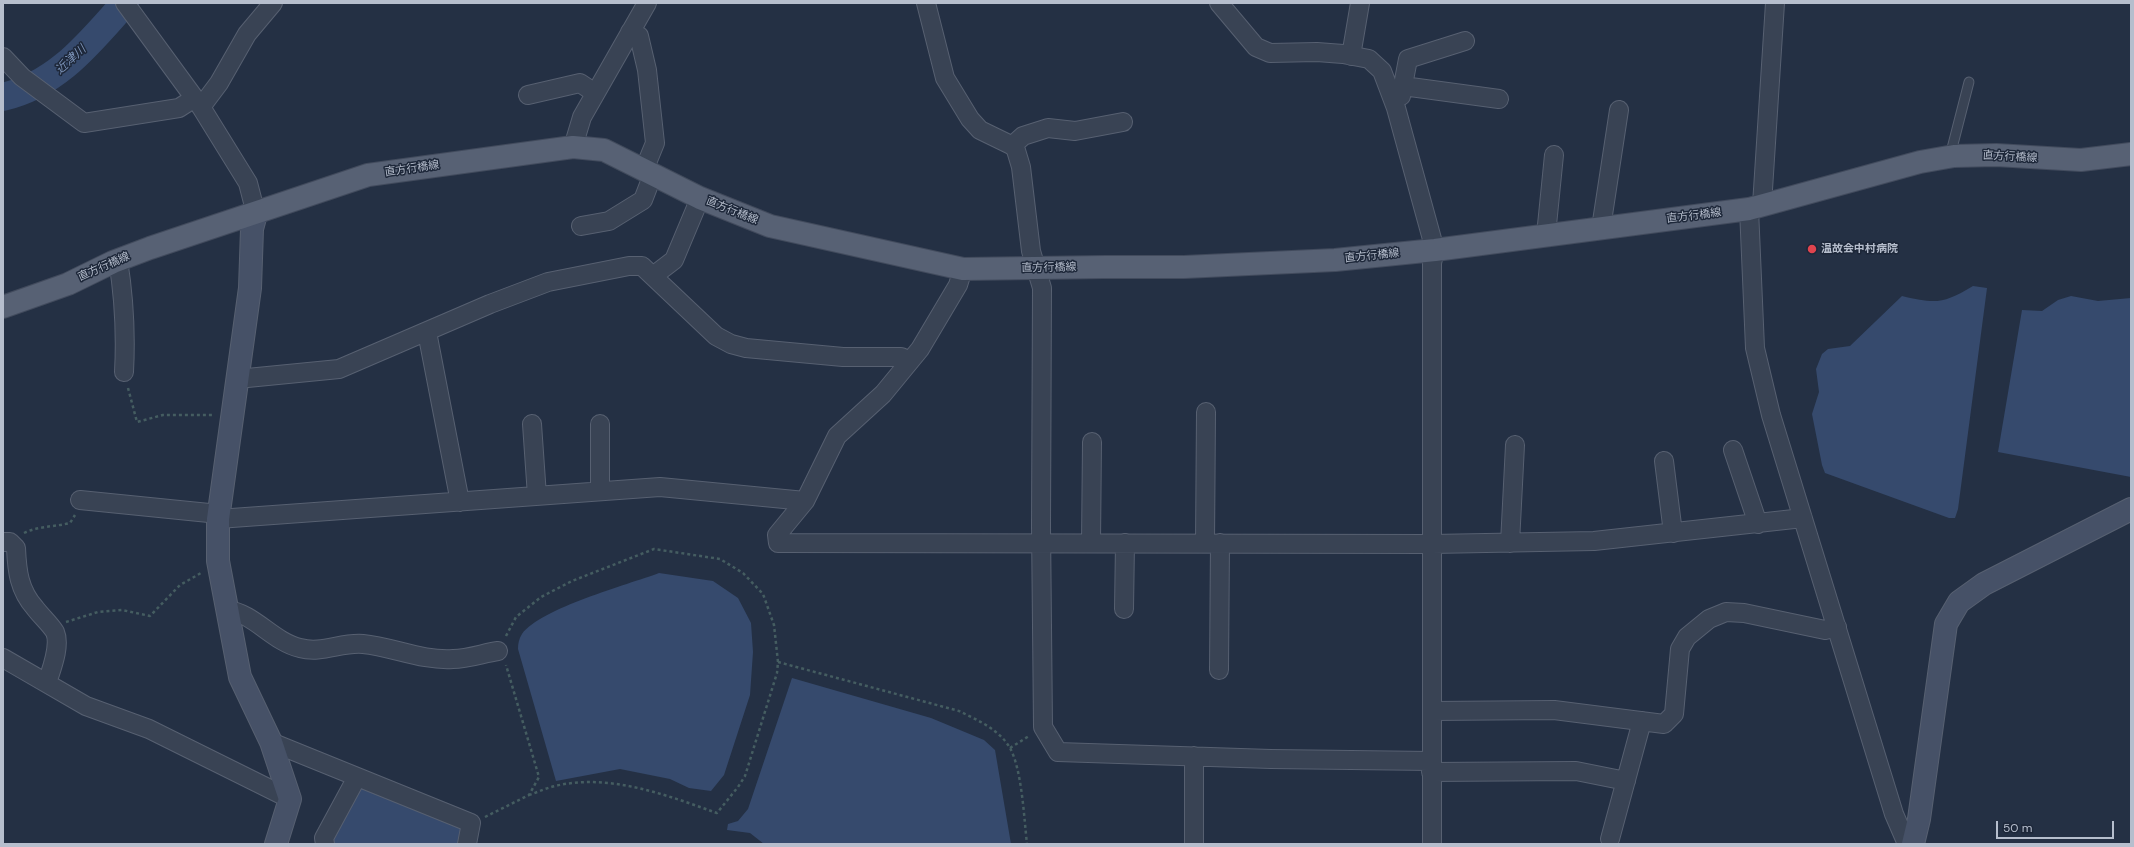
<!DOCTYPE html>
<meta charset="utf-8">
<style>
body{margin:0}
#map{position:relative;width:2134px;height:847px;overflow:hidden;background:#243044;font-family:"DM Sans",sans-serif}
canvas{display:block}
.frame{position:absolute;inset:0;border:4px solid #b6becd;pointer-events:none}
.scale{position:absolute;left:1996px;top:821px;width:118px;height:18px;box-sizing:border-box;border:2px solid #b6becd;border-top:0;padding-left:5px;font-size:12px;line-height:14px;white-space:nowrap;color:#b6becd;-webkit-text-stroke:3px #1d2739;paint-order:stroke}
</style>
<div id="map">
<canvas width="2134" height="847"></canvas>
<div class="frame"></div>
<div class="scale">50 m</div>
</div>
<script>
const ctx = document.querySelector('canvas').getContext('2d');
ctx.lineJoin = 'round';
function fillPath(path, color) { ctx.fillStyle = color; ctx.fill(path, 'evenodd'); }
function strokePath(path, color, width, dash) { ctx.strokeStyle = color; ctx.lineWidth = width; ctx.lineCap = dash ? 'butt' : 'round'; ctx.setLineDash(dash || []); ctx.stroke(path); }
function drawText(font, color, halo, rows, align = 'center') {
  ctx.font = font + ' "DM Sans","Noto Sans JP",sans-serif'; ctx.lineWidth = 3; ctx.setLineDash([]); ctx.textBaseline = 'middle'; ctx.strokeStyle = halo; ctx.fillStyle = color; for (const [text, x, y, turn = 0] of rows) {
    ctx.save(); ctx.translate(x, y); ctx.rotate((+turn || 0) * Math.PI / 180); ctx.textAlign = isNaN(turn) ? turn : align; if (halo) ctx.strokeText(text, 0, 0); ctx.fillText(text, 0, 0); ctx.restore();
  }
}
fillPath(new Path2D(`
 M1973 286 1987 288 1958 509 1955 518H1949L1825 473 1822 465 1812 414 1819 392 1816 369 1822 354 1828 349 1850 346 1902 296C1936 304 1943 304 1973 286Z
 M2071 296 2098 301 2131 298V477L1998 452 2022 310 2042 311 2058 300Z
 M659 573 713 581 738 598 751 623 753 652 750 695 724 775 711 791 689 788 670 779 620 769 556 781 518 649C518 643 519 639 522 634 541 608 627 585 659 573Z
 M792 678 931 718 984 740 995 750 1011 844H764L750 833 727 830 728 824 738 821 748 809Z
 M359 784 457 822 463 835 461 844H330Z`), '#364a6d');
strokePath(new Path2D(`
 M3 97C58 84 89 43 125 3`), '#364a6d', 28);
const lane = new Path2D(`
 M1950 156 1969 82`);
const street = new Path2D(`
 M125 3 201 107 248 183 256 214
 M926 3 945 78 970 119 980 130 1015 147 1021 167 1031 251 1042 288 1041 526 1043 727 1058 752 1271 759 1431 761
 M1219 3 1256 47 1270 53 1317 52 1343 54 1369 59 1382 71 1396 108 1435 250 1432 263V844
 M630 32 639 36 647 70 655 143 644 170
 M1351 56 1360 3
 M3 57 22 77 84 123 179 108 193 99
 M1403 86 1499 99
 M528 95 580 83 595 93
 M1393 100 1401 96 1408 59 1465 41
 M201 107 219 83 247 34 273 3
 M1012 146 1023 136 1048 128 1075 131 1123 122
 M573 147 582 117 647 3
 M1762 205 1775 3
 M1749 209 1755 348 1771 415 1894 814 1907 844
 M581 226 609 221 643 200 653 174
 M1601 228 1619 110
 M1546 235 1554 155
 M118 260C124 297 126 335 124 372
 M963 269 958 285 920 349 883 394 837 436 805 501 777 535 778 543 1432 544 1594 541 1803 518
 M653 276 674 260 700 198
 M427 332 460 502
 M237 379 339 369 490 304 548 282 629 266H642L716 336 731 344 746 348 843 357H901L910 361
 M532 424 537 496
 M600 424V491
 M1733 450 1758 524
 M1664 461 1673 533
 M80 500 219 514
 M218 519 660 487 805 501
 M3 542H10L16 548C17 571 19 590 35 608 41 616 50 624 55 632 61 646 51 670 47 683
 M1091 543 1092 442
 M1205 543 1206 412
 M1510 543 1515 445
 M1124 609 1125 543
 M227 610C254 613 273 642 300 648 322 654 341 642 363 644 393 647 422 661 453 659 468 659 484 653 498 651
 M3 658 86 706 149 729 290 799
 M1219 670 1220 543
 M1432 711 1554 710 1664 724 1674 714 1680 649 1687 637 1709 619 1726 612 1744 613 1825 630 1837 627
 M271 742 471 823 467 844
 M1194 756V844
 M1431 772 1576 771 1626 781
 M1610 839 1642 721
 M325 844 324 838 357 777`);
const secondary = new Path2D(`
 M256 214 252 229 250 288 218 519V561L240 677 271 742 290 799 276 844
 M1913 844 1919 819 1946 624 1959 602 1984 584 2131 509`);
const primary = new Path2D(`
 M3 307 68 284 113 262 150 248 368 175 573 147 604 150 700 198 770 226 963 269 1104 267H1184L1335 260 1435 250 1749 209 1920 162 1954 156 1996 155 2081 160 2131 154`);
strokePath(lane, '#576071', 11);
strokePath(street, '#576071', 20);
strokePath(secondary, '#576071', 24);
strokePath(primary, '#424b5d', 24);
strokePath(new Path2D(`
 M128 388 137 422 163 415H214
 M24 533C38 526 54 527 70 523L75 515
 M66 622 98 612 122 610 150 616 180 585 201 573
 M506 636 516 617 541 597 572 581 654 549 720 559 743 573 763 594 774 625 778 662 777 673 745 776 738 787 717 813C666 795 610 773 555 786 546 788 538 792 529 795
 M778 662 959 711C977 720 999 729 1010 748 1022 770 1024 818 1027 844
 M1010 748 1029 736
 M485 817 529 795 539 777 506 665`), '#455d61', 2.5, [3, 3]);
strokePath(lane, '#394354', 9);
strokePath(street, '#394354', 18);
strokePath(secondary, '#465167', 22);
strokePath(primary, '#576174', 22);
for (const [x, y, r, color] of [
 [1812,249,5,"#e0444e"]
]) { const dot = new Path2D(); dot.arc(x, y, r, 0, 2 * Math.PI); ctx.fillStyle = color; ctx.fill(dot); strokePath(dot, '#1d2739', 1.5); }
drawText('11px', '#b6becd', '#1d2739', [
 ["直方行橋線",2010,157,3],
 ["直方行橋線",412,169,-8],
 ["直方行橋線",732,211,22],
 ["直方行橋線",1694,216,-7],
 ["直方行橋線",1372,256,-6],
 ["直方行橋線",104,267,-24],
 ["直方行橋線",1049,268,-1]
]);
drawText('bold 11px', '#b6becd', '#1d2739', [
 ["温故会中村病院",1821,249]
], 'left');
drawText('italic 12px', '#7b92b7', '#1d2739', [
 ["近津川",71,60,-42]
]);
</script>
